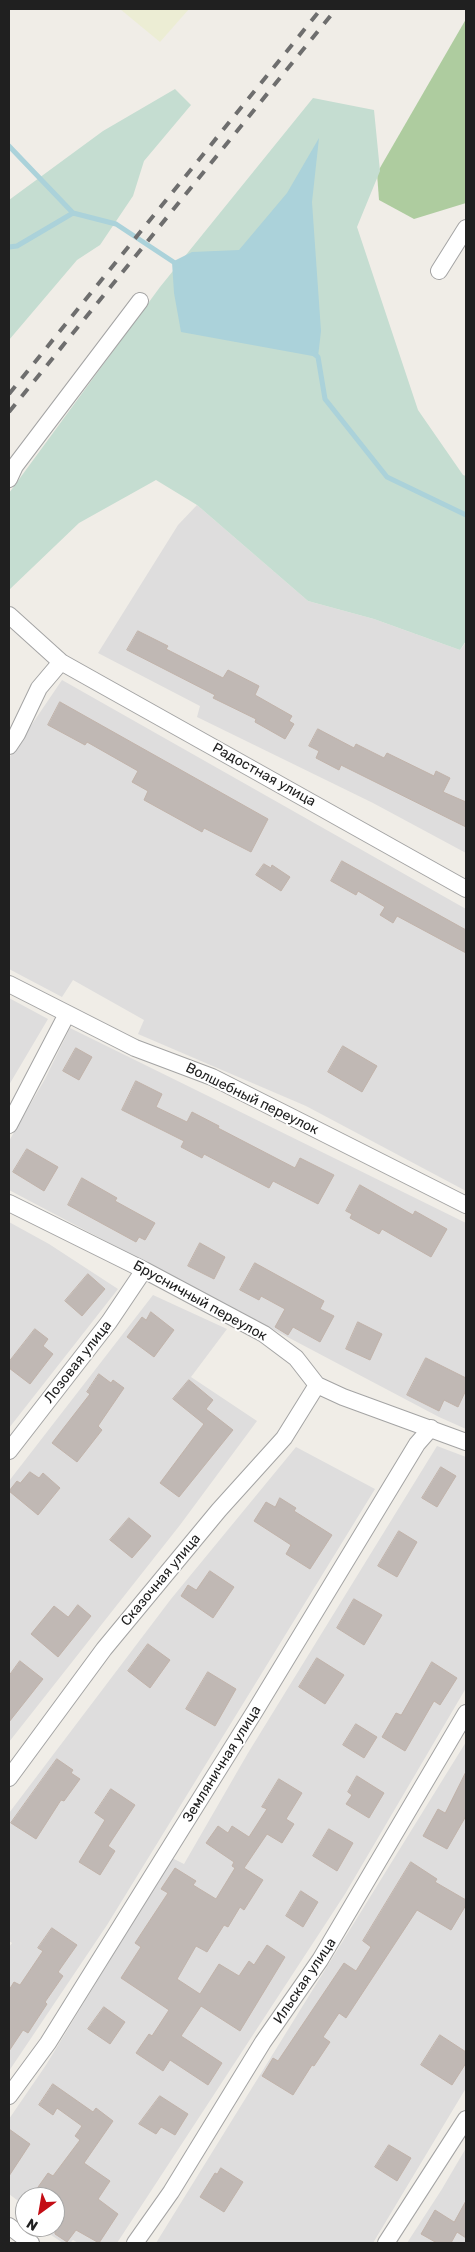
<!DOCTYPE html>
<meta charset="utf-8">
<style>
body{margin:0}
#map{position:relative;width:475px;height:2252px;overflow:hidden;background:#f0ede7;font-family:Rubik,sans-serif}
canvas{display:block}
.frame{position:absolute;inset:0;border:10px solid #202020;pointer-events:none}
.north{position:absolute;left:15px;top:2187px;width:50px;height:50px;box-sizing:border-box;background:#fff;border:1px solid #a6a6a6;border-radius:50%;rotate:212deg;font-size:14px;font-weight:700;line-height:20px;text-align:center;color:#202020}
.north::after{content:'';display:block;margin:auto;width:18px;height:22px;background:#c30d15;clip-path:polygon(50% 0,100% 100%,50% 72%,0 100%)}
</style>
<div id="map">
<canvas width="475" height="2252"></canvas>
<div class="frame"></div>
<div class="north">N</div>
</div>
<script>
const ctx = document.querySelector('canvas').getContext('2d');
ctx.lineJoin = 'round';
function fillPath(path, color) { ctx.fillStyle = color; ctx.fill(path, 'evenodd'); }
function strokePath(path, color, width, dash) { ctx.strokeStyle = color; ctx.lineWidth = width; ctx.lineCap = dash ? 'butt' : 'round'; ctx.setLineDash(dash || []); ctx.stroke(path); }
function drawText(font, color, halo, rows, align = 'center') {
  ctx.font = font + ' Rubik,sans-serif'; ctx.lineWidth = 4; ctx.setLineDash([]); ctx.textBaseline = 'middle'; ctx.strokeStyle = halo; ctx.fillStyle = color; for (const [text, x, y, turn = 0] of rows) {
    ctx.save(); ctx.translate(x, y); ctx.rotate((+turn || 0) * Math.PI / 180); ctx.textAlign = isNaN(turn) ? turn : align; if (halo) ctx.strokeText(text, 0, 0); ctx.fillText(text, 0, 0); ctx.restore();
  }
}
fillPath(new Path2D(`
 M197 505 308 601 374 619 460 650 466 642V853L373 803 197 717 200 706 98 653 178 525Z
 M62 680 466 909V1191L306 1106 138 1034 144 1020 73 980 62 997 9 969V758Z
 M9 998 48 1019 9 1085Z
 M70 1028 466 1223V1429L439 1417 9 1190V1141L45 1079Z
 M9 1222 49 1244 118 1289 9 1428Z
 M153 1295 227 1329 191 1377 257 1421 180 1525 9 1742V1481Z
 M437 1446 466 1457V1688L345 1894 117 2243H78L73 2240 70 2243H63L51 2235 56 2228 55 2197H25V2206L9 2194V2119L46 2065 172 1858 184 1864 248 1753Z
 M296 1447 375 1489 107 1925 9 2071V1947L12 1943 9 1941V1813L171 1599Z
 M466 1742V2088L373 2243H156Z
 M466 2148V2243H407L442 2189Z`), '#dedddd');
fillPath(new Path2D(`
 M120 9H189L160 42Z`), '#ecedd4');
fillPath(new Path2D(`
 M466 19V203L414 219 379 200 377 173Z`), '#aecc9f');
fillPath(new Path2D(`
 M175 89 191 105 144 161 133 196 100 245 77 260 9 340V200L103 131Z
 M313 98 374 110 380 171 357 227 418 410 463 475 466 476V641L460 650 374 619 308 601 197 505 156 480 79 523 9 590V493L160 287Z`), '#c5ddd1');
fillPath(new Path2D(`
 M319 138 312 202 321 331 318 357 181 332 174 293 172 262 192 252 239 250 287 193Z`), '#abd2da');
strokePath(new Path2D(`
 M9 146 73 213
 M9 247 17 246 73 213 116 224 178 265
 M313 353 318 357 325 399 387 477 466 515`), '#abd2da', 5);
const building = new Path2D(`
 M138 631 168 646 166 649 223 678 228 670 259 686 255 695 292 716 289 721 294 724 285 739 255 722 256 719 213 698 215 695 127 650Z
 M60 702 268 819 251 852 204 828 202 832 144 800 148 791 132 782 138 771 87 742 85 745 48 725Z
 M318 729 354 748 356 744 384 758 387 753 434 776 436 771 450 778 443 792 466 802V827L341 765 339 770 316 758 319 751 309 746Z
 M342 861 466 930V953L397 916 393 923 380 915 385 907 358 891 356 895 331 881Z
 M264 864 271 868 272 865 290 877 281 891 256 875Z
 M343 1046 377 1066 362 1092 328 1072Z
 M76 1048 92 1057 79 1080 63 1071Z
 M136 1081 162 1094 156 1107 187 1122 192 1112 219 1126 218 1128 295 1168 300 1158 334 1175 318 1204 273 1181 269 1188 204 1154 202 1158 181 1147 184 1141 122 1110Z
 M27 1149 58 1167 44 1191 13 1172Z
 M82 1178 117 1198 115 1201 155 1223 145 1240 139 1237 136 1242 68 1205Z
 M360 1185 413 1215 415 1211 447 1229 431 1257 382 1229 379 1234 350 1218 352 1214 346 1211Z
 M200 1243 225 1257 214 1279 188 1266Z
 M255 1263 324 1301 320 1309 334 1316 320 1342 293 1327 288 1335 275 1327 285 1309 261 1296 259 1300 240 1290Z
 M88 1274 105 1289 82 1316 65 1301Z
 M151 1312 174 1330 154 1357 127 1337 142 1317 146 1320Z
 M358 1322 382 1334 370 1360 346 1349Z
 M35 1329 48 1339 43 1346 53 1354 30 1384 9 1368V1362Z
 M426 1358 466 1378V1390L458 1407 444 1400 439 1411 407 1395Z
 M99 1374 111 1383 113 1380 124 1388 98 1426 102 1430 77 1462 52 1443 90 1394 87 1392Z
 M189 1380 213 1400 206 1409 233 1430 179 1497 160 1483 204 1424 173 1399Z
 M441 1467 456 1476 437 1507 422 1498Z
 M30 1472 39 1478 43 1473 60 1488 38 1515 9 1491 17 1481 20 1483Z
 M280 1498 296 1508 294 1511 332 1535 310 1569 286 1554 291 1545 254 1521 266 1502 275 1507Z
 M129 1518 151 1536 132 1558 110 1540Z
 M399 1531 417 1542 397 1577 378 1566Z
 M210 1571 234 1587 213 1618 181 1596 188 1585 196 1590Z
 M354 1599 382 1615 364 1645 337 1628Z
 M78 1605 91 1616 58 1657 31 1634 54 1606 68 1617Z
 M148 1644 170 1660 150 1688 128 1671Z
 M317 1658 344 1675 325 1704 299 1687Z
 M20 1661 43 1679 9 1722V1676Z
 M432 1662 457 1678 440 1705 434 1701 405 1751 382 1737 396 1713 401 1715Z
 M208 1672 236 1689 215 1726 186 1709Z
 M356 1724 377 1737 364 1758 343 1745Z
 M57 1759 73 1770 71 1773 80 1779 64 1801 61 1800 36 1839 11 1823Z
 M466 1772V1816L447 1849 423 1836 438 1809 445 1813Z
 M357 1776 384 1793 369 1818 346 1804 352 1795 348 1792Z
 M279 1779 302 1793 286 1819 294 1824 282 1843 267 1834 244 1868 263 1880 244 1910 240 1907 228 1927 224 1925 207 1952 196 1946 177 1979 200 1994 219 1964 239 1976 249 1961 254 1965 267 1945 285 1957 240 2031 201 2006 181 2036 222 2063 208 2085 170 2060 163 2071 136 2053 149 2034 152 2036 169 2010 121 1978 141 1947 135 1943 168 1893 161 1889 175 1868 196 1881 193 1885 216 1899 235 1868 232 1866 234 1862 206 1843 218 1826 228 1833 232 1826 249 1837 267 1809 262 1807Z
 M111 1789 135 1805 108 1846 115 1851 100 1875 79 1862 105 1820 95 1813Z
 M329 1829 353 1843 337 1871 313 1856Z
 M411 1862 437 1879 435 1882 466 1900V1905L451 1930 417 1910 346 2018 339 2013 323 2037 330 2042 314 2066 312 2065 293 2095 262 2076 273 2058 278 2061 344 1963 356 1971 371 1947 363 1941Z
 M301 1891 318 1902 303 1927 286 1916Z
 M52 1928 77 1945 58 1972 63 1976 45 2002 47 2004 28 2033 23 2030 9 2051V1990L14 1982 20 1985 43 1951 38 1948Z
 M104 2007 125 2022 110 2044 88 2029Z
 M440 2035 466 2052V2063L452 2085 421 2065Z
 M53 2084 93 2112 96 2108 113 2121 84 2163 110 2181 98 2199 118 2214 99 2243 76 2230 67 2242 55 2234V2197H31L48 2173 53 2176 80 2140 75 2136 82 2126 57 2108 53 2115 39 2105Z
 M160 2096 188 2114 175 2135 161 2127 156 2134 139 2124Z
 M9 2129 30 2144 9 2176Z
 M389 2145 411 2158 397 2181 375 2167Z
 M221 2168 243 2182 224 2212 200 2197 215 2173 217 2174Z
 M466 2201V2238L457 2232 451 2243H437L421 2234 435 2210 454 2222Z`);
fillPath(building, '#c0b8b4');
strokePath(building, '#c1b3aa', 1);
const minor = new Path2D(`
 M439 271 466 228
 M9 479 15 466 140 301
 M9 615 61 662 466 889
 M9 746 17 734 39 688 61 662
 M9 984 135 1048 212 1077 466 1205
 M9 1125 67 1014
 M9 1203 144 1270 264 1334 296 1358 317 1385 343 1397 466 1442
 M9 1451 109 1322 144 1270
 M9 1778 104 1649 219 1510 284 1438 317 1385
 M9 2096 48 2043 255 1711 417 1444 431 1428
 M9 2226 31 2243
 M135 2243 171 2192 263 2042 320 1960 466 1713
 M386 2243 466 2119`);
strokePath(minor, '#a4a4a4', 18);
strokePath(minor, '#fff', 16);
strokePath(new Path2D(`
 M9 394 321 9
 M9 412 336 9`), '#6e6e6e', 4, [10, 10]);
drawText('14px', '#202020', '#fff', [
 ["Радостная улица",264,775,29],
 ["Волшебный переулок",252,1099,26],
 ["Брусничный переулок",200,1301,29],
 ["Лозовая улица",78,1362,-52],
 ["Сказочная улица",161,1580,-50],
 ["Земляничная улица",222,1764,-58],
 ["Ильская улица",305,1981,-56]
]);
</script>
